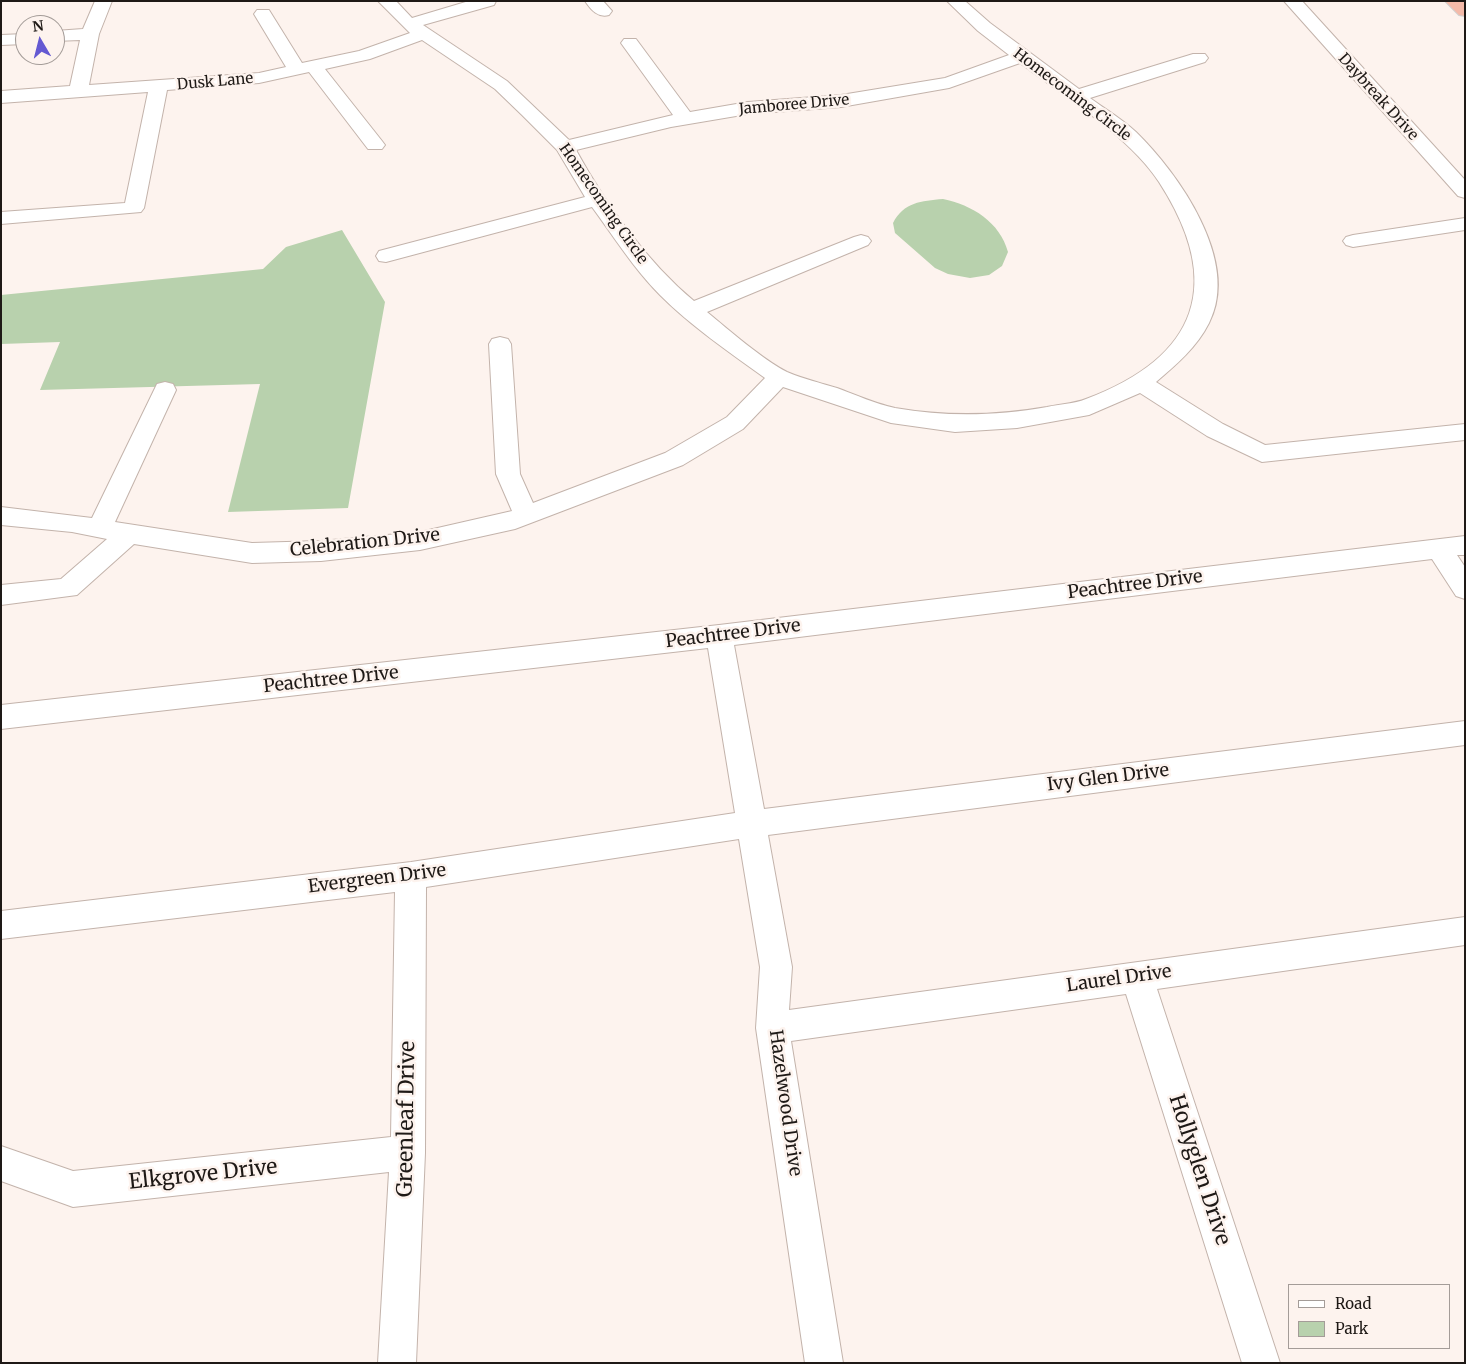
<!DOCTYPE html>
<style>
body{margin:0}
#map{position:relative;width:1466px;height:1364px;overflow:hidden;background:#fdf3ee;font-family:Merriweather,serif}
canvas{display:block}
.frame{position:absolute;inset:0;border:2px solid #1e1916;pointer-events:none}
.legend{position:absolute;left:1288px;top:1284px;width:162px;height:65px;box-sizing:border-box;background:#fdf3ee;border:1px solid #a49c98;margin:0;padding:6px 9px;list-style:none;font-size:15px;color:#1e1916}
.legend li{display:flex;align-items:center;gap:10px;height:25px}
.legend b{width:25px;border:1px solid #a49c98}
.north{position:absolute;left:15px;top:15px;width:50px;height:50px;box-sizing:border-box;background:#fdf3ee;border:1px solid #a49c98;border-radius:50%;rotate:352deg;font-size:14px;font-weight:700;line-height:20px;text-align:center;color:#1e1916}
.north::after{content:'';display:block;margin:auto;width:18px;height:22px;background:#6459d2;clip-path:polygon(50% 0,100% 100%,50% 72%,0 100%)}
</style>
<div id="map">
<canvas width="1466" height="1364"></canvas>
<div class="frame"></div>
<ul class="legend">
<li><b style="height:6px;background:#fff"></b>Road</li>
<li><b style="height:14px;background:#b8d1ad"></b>Park</li>
</ul>
<div class="north">N</div>
</div>
<script>
const ctx = document.querySelector('canvas').getContext('2d');
ctx.lineJoin = 'round';
function fillPath(path, color) { ctx.fillStyle = color; ctx.fill(path, 'evenodd'); }
function strokePath(path, color, width, dash) { ctx.strokeStyle = color; ctx.lineWidth = width; ctx.lineCap = dash ? 'butt' : 'round'; ctx.setLineDash(dash || []); ctx.stroke(path); }
function drawText(font, color, halo, rows, align = 'center') {
  ctx.font = font + ' Merriweather,serif'; ctx.lineWidth = 5; ctx.setLineDash([]); ctx.textBaseline = 'middle'; ctx.strokeStyle = halo; ctx.fillStyle = color; for (const [text, x, y, turn = 0] of rows) {
    ctx.save(); ctx.translate(x, y); ctx.rotate((+turn || 0) * Math.PI / 180); ctx.textAlign = isNaN(turn) ? turn : align; if (halo) ctx.strokeText(text, 0, 0); ctx.fillText(text, 0, 0); ctx.restore();
  }
}
fillPath(new Path2D(`
 M943 199C972 205 1000 222 1008 252L1002 266 989 275 970 278 948 274 935 268 895 233 893 223C904 202 921 201 943 199Z
 M342 230 385 302 348 508 228 512 260 384 40 390 60 342 1 344V295L263 269 286 247Z`), '#b8d1ad');
const minor = new Path2D(`
 M95 1H112L99 34 89 85 259 73 286 67 254 14 257 10H269L302 63 359 51 410 33 378 1H396L412 18 469 1H496L494 5 423 25 507 81 569 140 673 115 621 43 624 39H636L690 112 748 102 841 95 945 78 1009 55 978 31 947 1H965L990 23 1079 89 1193 54H1205L1208 58 1205 62 1090 98C1105 109 1122 119 1136 132 1178 173 1241 261 1209 323 1197 347 1176 365 1156 382L1223 424 1265 445 1465 424V440L1262 462 1207 436 1140 393 1089 415 1017 428 955 432 891 423 783 387 743 429 683 465 515 529 420 550 321 561 252 563 134 544 77 595 1 605V585L61 579 107 539 72 532 1 525V507L92 518 157 384 165 382 173 384 176 390 115 522 252 543 321 541 420 532 512 511 496 474 489 344 492 339 500 337 508 339 511 344 520 474 533 503 665 453 727 417 765 378C729 352 691 326 660 295 634 269 614 237 592 207L386 262 379 261 376 256 379 251 585 197 557 150 522 115 495 89 422 40 370 59 325 69 382 141 385 145 382 149H368L309 72 259 83 167 90 144 208 141 212 1 224V212L125 203 148 92 1 103V91L70 86 80 40 55 41V31L83 29ZM1020 63C1064 96 1129 136 1159 182 1225 284 1198 357 1086 399 1074 404 1059 404 1047 407 995 416 947 417 895 408 876 404 856 395 837 388 821 383 803 379 787 372 762 359 729 330 707 312L868 245 871 241 868 237 861 235 854 237 694 301C647 262 605 203 576 150L671 127 748 114 841 107 949 88Z
 M585 1H603L612 11 609 15C598 18 591 10 585 1Z
 M1284 1H1302L1465 180V198L1458 196Z
 M25 34V44L1 45V35Z
 M1465 218V230L1353 247 1346 245 1343 241 1346 237 1353 235Z
 M1465 536V555H1457L1465 567V599L1456 596 1432 559 734 645 764 809 1465 721V745L768 835 792 967 789 1010 1465 917V945L1157 989 1280 1363H1242L1126 994 791 1041 843 1363H805L756 1028 760 967 739 839 426 887 425 1153 416 1363H378L389 1172 73 1207 1 1181V1146L73 1171 391 1137 395 892 1 939V911L411 862 735 813 708 648 1 729V705L719 625Z`);
const highway = new Path2D(`
 M1445 1H1464L1465 16 1459 15Z`);
strokePath(minor, '#c3b3ab', 2);
strokePath(highway, '#d2d1d0', 2);
fillPath(minor, '#fff');
fillPath(highway, '#f4baa9');
drawText('15px', '#1e1916', '#fdf3ee', [
 ["Dusk Lane",215,82,-5],
 ["Homecoming Circle",1072,95,37],
 ["Daybreak Drive",1378,97,48],
 ["Jamboree Drive",794,105,-5],
 ["Homecoming Circle",603,204,55]
]);
drawText('18px', '#1e1916', '#fdf3ee', [
 ["Celebration Drive",365,543,-6],
 ["Peachtree Drive",1135,585,-7],
 ["Peachtree Drive",733,634,-7],
 ["Peachtree Drive",331,680,-6],
 ["Ivy Glen Drive",1108,778,-7],
 ["Evergreen Drive",377,879,-7],
 ["Laurel Drive",1119,979,-8],
 ["Hazelwood Drive",785,1103,82]
]);
drawText('21px', '#1e1916', '#fdf3ee', [
 ["Greenleaf Drive",407,1119,-89],
 ["Hollyglen Drive",1199,1170,72],
 ["Elkgrove Drive",203,1175,-6]
]);
</script>
